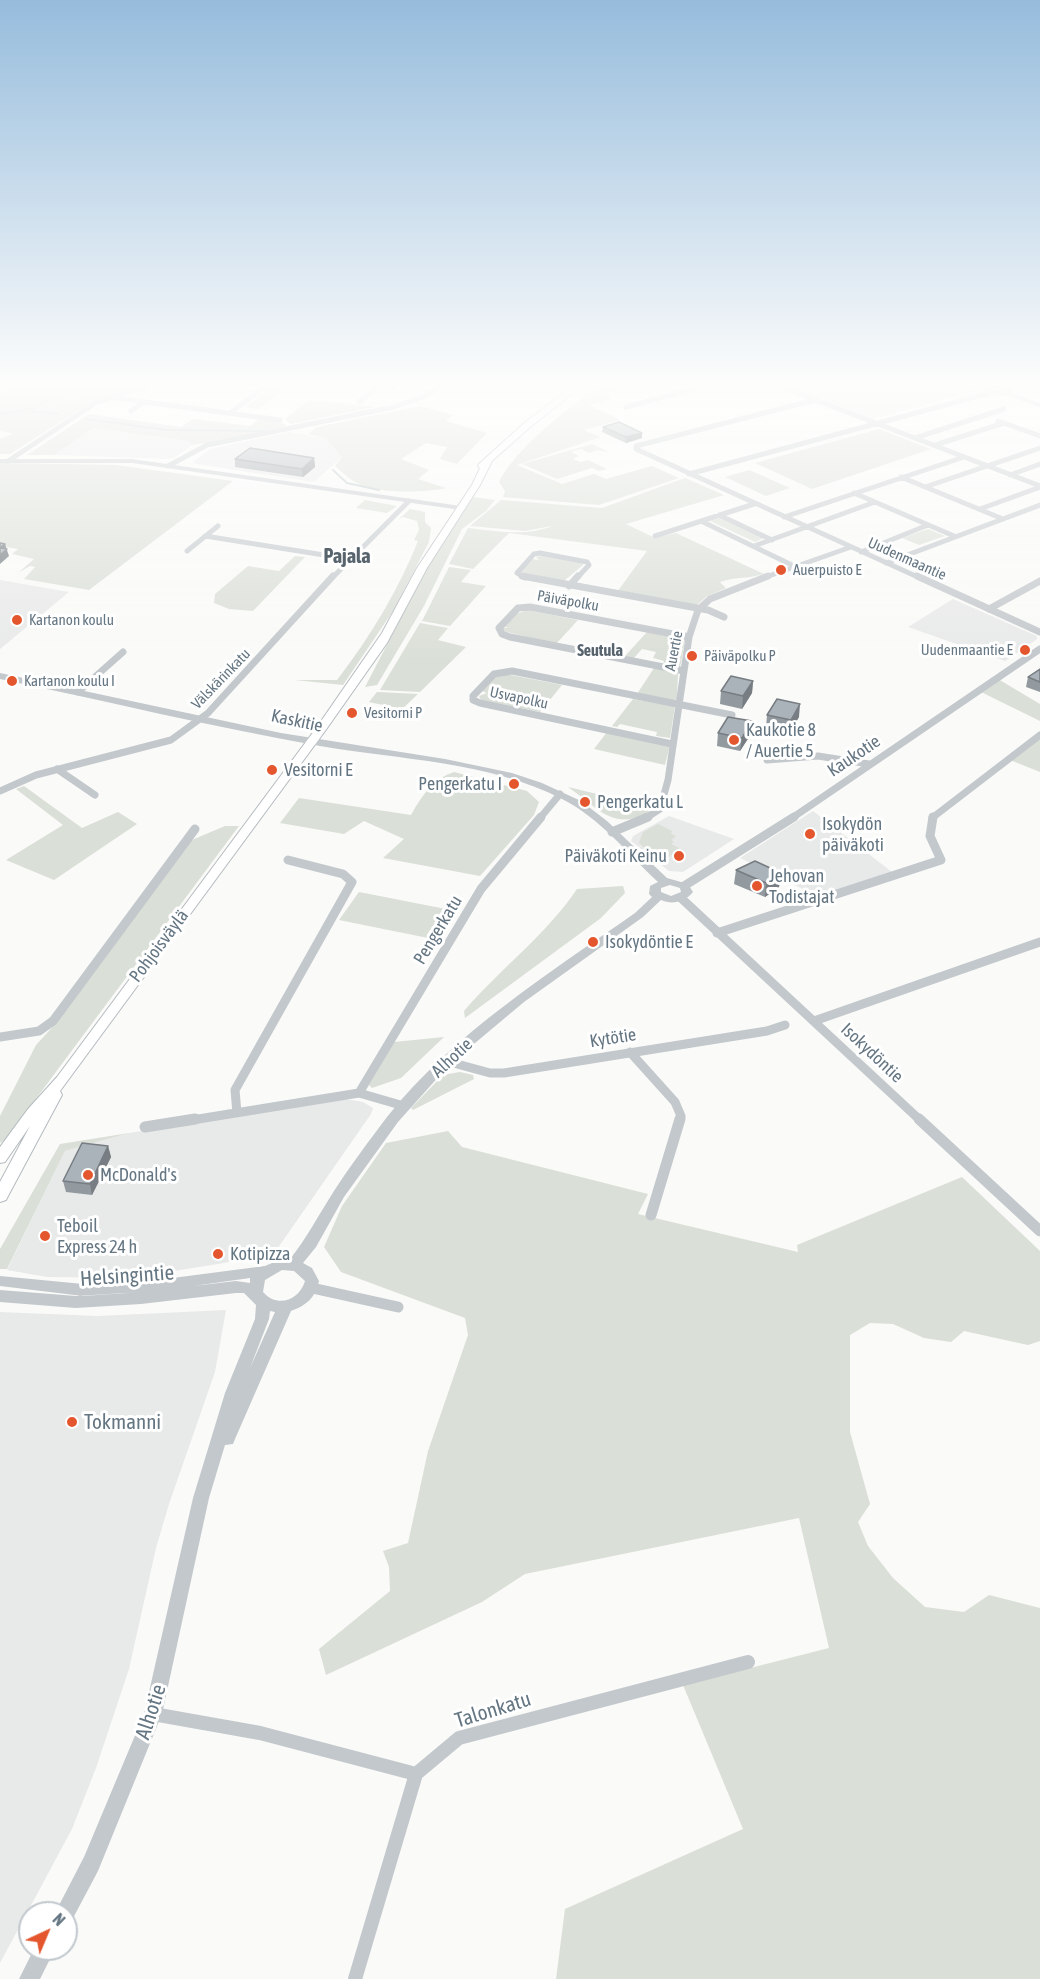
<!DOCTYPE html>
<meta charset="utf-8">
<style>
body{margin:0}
#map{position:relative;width:1040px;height:1979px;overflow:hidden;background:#fafaf8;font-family:"Asap Condensed",sans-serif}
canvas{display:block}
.north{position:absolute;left:18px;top:1901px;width:60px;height:60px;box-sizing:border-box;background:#fff;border:2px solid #c1c8cd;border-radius:50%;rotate:44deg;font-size:16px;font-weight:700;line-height:24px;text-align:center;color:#657683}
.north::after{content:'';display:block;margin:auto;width:21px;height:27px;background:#e4572e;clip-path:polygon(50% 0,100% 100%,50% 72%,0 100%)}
</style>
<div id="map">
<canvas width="1040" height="1979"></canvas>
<div class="north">N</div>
</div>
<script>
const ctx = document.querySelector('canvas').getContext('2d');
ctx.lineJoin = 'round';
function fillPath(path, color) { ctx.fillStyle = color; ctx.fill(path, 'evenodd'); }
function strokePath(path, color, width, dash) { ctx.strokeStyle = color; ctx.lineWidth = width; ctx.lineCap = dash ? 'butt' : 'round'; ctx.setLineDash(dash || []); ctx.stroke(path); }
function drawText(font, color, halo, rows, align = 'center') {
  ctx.font = font + ' "Asap Condensed",sans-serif'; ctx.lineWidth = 6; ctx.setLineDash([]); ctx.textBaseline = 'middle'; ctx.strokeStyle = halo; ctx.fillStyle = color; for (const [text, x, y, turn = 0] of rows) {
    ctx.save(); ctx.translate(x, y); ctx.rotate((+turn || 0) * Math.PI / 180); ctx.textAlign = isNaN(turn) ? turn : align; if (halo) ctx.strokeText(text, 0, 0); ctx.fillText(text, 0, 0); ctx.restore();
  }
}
fillPath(new Path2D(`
 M785 386H975L976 391 872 419Z
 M93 428 189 441 192 445 174 458 167 459 54 455Z
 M289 432 325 438 342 457 314 482 196 464 193 462 210 449Z
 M0 580 69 592 0 649Z
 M953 599 1037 636V639L1005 661 908 627Z
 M813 811 892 872 814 897 807 891 740 858Z
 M669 816 734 839 683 872 669 871 631 841 633 836Z
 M346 1099 363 1102 373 1108 371 1114 273 1255 131 1278 47 1277 7 1270 65 1151 129 1133Z
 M226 1310 215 1372 169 1504 156 1548 129 1669 96 1768 72 1829 0 1963V1312L98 1316Z`), '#e8e9e9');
fillPath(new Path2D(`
 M0 386H139L94 401 10 454H0V439L13 434 0 430V393L4 391Z
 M273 386H290L258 409 245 407Z
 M600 386H636L605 394 612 399 589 405 620 420 584 430 601 437 517 465 562 484 594 474 606 479 652 466 679 478 599 505 503 497 505 491 499 482C514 450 570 406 600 386Z
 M309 400 375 407 291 424 285 419Z
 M421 406 453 415 446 421 487 433 457 464 440 459 447 447 426 443 401 459 429 470 418 479 446 488C426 493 376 494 357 483 349 479 342 472 335 466L342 457 325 438 308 434 317 427Z
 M89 414 181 427 193 419 251 426 260 418 279 420 286 426 228 440 192 445 189 441 93 428 54 455H27Z
 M879 429 931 449 812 489 755 463Z
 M592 444 609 452 597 450 589 453 581 449 571 452 579 456 573 459 581 462 588 460 607 469 599 471 592 468 557 479 522 464Z
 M0 463 116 465 233 481 89 590 24 579 35 567 30 566 18 573 34 559 12 554 18 549 6 547 0 550Z
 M749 470 790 488 766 496 725 477Z
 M685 478 724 495 626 524 655 538 676 533 764 574C747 579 734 577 720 582L726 588 706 597 696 606 617 592 647 551 509 533 473 569 449 564 468 528C497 531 525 537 552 526L525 531 470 526 501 500 602 508Z
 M473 497 495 500 486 511 462 529 424 606 377 685 365 687 428 566Z
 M365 500 397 506 387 513 356 508Z
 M410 509 425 512V522L431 528 429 542 393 611 343 685 295 680H337C370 637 398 591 418 541L414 540 419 530 417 521 403 517 399 519Z
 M720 518 764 538 755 542 710 521Z
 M928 529 945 536 919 545 902 538Z
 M544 555 582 562 583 565 564 581 521 574V570L533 559 539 560 536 557Z
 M295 556 305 557 253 611 229 609 214 603 215 594 248 566 279 571Z
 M449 567 471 570 461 582 486 586 450 626 422 621Z
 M527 610 578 620 556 644 503 631V628H508L503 626 516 614Z
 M420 623 448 628 438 640 466 647 420 692 380 690Z
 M647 632 685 640 680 668 663 664 664 661 653 658 656 652 642 649 633 659 625 656Z
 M654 668 678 672 677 699 672 701 637 694Z
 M504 674 511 675 562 685 540 712 481 700 479 696 487 693 482 691 494 677Z
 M998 679 1040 704V721L979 691Z
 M377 692 418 694 402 709 369 702Z
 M633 699 675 706 670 738 656 736 657 732 620 724 617 727 612 726Z
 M607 732 670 745 665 765 594 749Z
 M1040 737V772L1010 760Z
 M454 772 527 791 539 802 534 815 480 876 383 858 404 839 364 821 344 834 280 823 299 798 411 815C421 797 433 779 454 772Z
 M24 786 82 828 118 812 137 824 54 880 6 860 63 825 16 789Z
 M568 787 655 808C615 835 600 809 568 787Z
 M658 824 672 831 671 834 676 836 671 840 674 842 671 844 679 848 662 863 639 843 643 832Z
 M225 826H239L6 1139 0 1143V1116L36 1045 57 1022 187 842Z
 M623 886 625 893 601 918 465 1018 464 1011C500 969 546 935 577 889Z
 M359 892 456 911 438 940 339 920Z
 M444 1037 401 1078 372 1088 369 1085 394 1042Z
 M460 1072 473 1075 474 1079 413 1110 411 1108 443 1075Z
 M448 1131 462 1147 648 1194 638 1214 798 1252 797 1245 962 1177 1040 1251V1341L1028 1345 964 1331 951 1342 924 1338 893 1324 870 1323 850 1335V1432L870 1504 858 1522 868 1546 893 1578 925 1607 964 1612 989 1595 1040 1608V1979H556L565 1909 743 1829 683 1685 829 1648 799 1518 525 1574 482 1602 326 1675 319 1649 390 1591 389 1567 383 1551 408 1543 428 1451 468 1335 465 1318 341 1272 324 1247 342 1206 386 1143Z
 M129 1133 65 1151 7 1269H0V1249L60 1144Z`), '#dadfd7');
strokePath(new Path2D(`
 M33 411 59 414
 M0 414 36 408 39 404 93 386
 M87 419 167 430 265 431
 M333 470 347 483 379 490`), '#bbc7cb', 2);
const secondary = new Path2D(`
 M573 386H582L529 428 492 461 480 485 427 568 387 643 325 731 60 1091 62 1095 8 1196 6 1200 0 1202V1182L30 1126 5 1162 0 1163V1147L28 1109 57 1077 317 727 382 633 417 568 472 485 480 468 478 466 479 464 523 424Z`);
strokePath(secondary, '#b3babf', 2);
strokePath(new Path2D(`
 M375 386 393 388
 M779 386 1040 486
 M1007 388 1014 386
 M108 397 280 420
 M815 400 636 446V449L920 578
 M359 402 378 386
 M626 407 705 386
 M131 411 144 402
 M230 413 266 386
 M998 421 1040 436
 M915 438 1004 409
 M935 445 1004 423
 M8 461 97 402 146 386
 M168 466 207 445 394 407 425 396 440 386
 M689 474 990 393
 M1010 475 1040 464
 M901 477 1003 519
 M925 487 1040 448
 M854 493 954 536
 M980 509 1040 487
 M719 515 772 540
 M784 517 964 457
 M701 521 796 567
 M205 536 349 559
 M655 536 754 504
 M754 546 875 502
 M187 551 218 526
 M861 552 928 525
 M886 563 1040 505
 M332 578 409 501
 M525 578 517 573 534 554 540 553 587 562 589 565 577 578
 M763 578 851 547`), '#c3c8cc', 5);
strokePath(new Path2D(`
 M522 576 708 610 724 617
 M917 576 1040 632
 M569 586 578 576
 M989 609 1040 581
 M684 671 510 637 502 634 499 628 518 608 530 607 689 637
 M78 692 123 652
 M672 744 480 703 473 700V696L494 674 512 671 732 715
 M767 760 818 756 869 764
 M57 769 95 795
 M0 791 36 775 171 740 208 713 333 576
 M540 818 560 794
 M646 818 660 809 668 780 689 637 698 610 710 599 768 576
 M792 818 1040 649
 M932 818 1040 735`), '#c3c8cc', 7);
strokePath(new Path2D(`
 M612 832 648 817
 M684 886 794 817
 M681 898 921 1121
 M717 933 941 860 930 836 933 817
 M814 1021 1040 942
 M0 1037 39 1031 53 1021 195 829
 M630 1052 675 1102 681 1116 680 1121
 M446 1061 490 1073H504L767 1031 785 1025
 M359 1093 481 889 541 817
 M237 1113 235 1090 352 882 343 874 288 860
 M186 1121 359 1093 404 1106`), '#c3c8cc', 9);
strokePath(new Path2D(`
 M919 1119 1040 1231
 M145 1127 195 1119
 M651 1215 680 1119
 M312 1288 398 1307`), '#c3c8cc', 11);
strokePath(new Path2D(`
 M153 1714 260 1733 416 1774 459 1738 748 1662
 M355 1979 416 1774`), '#c3c8cc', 14);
fillPath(new Path2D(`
 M990 386H1004L1013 389V393L1040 403V407L1008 396 988 394 983 389ZM997 388 1007 391 991 390Z
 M0 459H132L461 506 465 508 461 510 132 463H0Z
 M0 673 281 733 445 759 512 773 542 783 581 801 607 821 667 878 688 884 693 892C685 902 672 905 661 900L643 917 524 1002 450 1064 398 1122 344 1197 316 1247 303 1263 312 1268 319 1281C315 1298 307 1305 291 1311L235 1439 233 1444 225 1445 209 1498 162 1714 98 1871 72 1920 66 1923V1913H55L84 1857 144 1714 193 1498 225 1393 255 1319 256 1305 244 1293H236L141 1304 76 1308 0 1302V1290L76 1296 142 1292 83 1296 0 1286V1276L83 1284 157 1280 265 1266 279 1260 290 1259C307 1238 319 1214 334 1191 350 1166 369 1141 387 1117 454 1033 548 974 635 913L652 897 649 894 650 886 658 882C627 853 600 818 562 799 489 761 400 760 320 746 212 727 106 701 0 679ZM670 885 680 888 681 892 671 896 661 892V888ZM282 1270 294 1271 305 1281C299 1301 277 1308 263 1292L265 1280ZM250 1278V1283L236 1281 193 1286ZM270 1311 275 1312 250 1368 269 1319Z
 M34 1949H55L40 1979H19Z`), '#c3c8cc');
fillPath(secondary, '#fff');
fillPath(new Path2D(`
 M603 427 642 438 626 443 602 432Z
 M314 458 315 467 303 477 235 467V459Z
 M1040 669V692L1026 687 1028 677Z
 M753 681 752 693 742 709 720 704 721 691Z
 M767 715 799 717 789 733 766 728Z
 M718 733 751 734 740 751 717 746Z
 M736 870 781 873 779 887 765 897 734 884Z
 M108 1146 111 1157 92 1195 66 1192 63 1181Z`), '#929a9f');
fillPath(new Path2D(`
 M642 433V438L626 443V437Z
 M314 458 315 467 303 477 302 469Z
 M5 544 9 556 0 564V548Z
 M753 681 752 693 742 709 743 696Z
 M800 704 799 717 789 733 791 720Z
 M752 721 751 734 740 751 742 738Z
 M781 873 779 887 765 897 766 883Z
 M108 1146 111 1157 92 1195 90 1184Z`), '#777d82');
const building = new Path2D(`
 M619 422 642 433 626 437 603 427Z
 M250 448 314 458 302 469 235 459Z
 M0 543 5 544 0 548 7 549 0 555Z
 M1040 669V682L1028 677Z
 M731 676 753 681 743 696 721 691Z
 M777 699 800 704 791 720 767 715Z
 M728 717 752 721 742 738 718 733Z
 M755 861 781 873 766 883 736 870Z
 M82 1143 108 1146 90 1184 63 1181Z`);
fillPath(building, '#aab3b9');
strokePath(building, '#777d82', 1.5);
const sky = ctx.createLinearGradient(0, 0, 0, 663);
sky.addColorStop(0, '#96bcdc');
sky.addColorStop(0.58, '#fdfdfc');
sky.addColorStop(1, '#fdfdfc00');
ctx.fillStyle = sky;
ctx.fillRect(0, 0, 1040, 663);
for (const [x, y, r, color] of [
 [781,570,6,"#e4572e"],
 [17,620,6,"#e4572e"],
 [1025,650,6,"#e4572e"],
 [692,656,6,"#e4572e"],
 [12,681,6,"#e4572e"],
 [352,713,6,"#e4572e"],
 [734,740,6,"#e4572e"],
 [272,770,6,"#e4572e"],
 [514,784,6,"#e4572e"],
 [585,802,6,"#e4572e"],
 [810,834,6,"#e4572e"],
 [679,856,6,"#e4572e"],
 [757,886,6,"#e4572e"],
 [593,942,6,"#e4572e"],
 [88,1175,6,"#e4572e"],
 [45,1236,6,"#e4572e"],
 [218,1254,6,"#e4572e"],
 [72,1422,6,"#e4572e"]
]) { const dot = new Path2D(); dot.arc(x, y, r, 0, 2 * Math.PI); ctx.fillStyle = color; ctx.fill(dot); strokePath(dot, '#fff', 2); }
drawText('15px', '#657683', '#fff', [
 ["Uudenmaantie",907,559,24],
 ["Päiväpolku",568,601,10],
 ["Auertie",674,651,-79],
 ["Välskärinkatu",221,679,-46],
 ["Usvapolku",519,698,12]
]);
drawText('15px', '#657683', '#fff', [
 ["Auerpuisto E",793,570],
 ["Kartanon koulu",29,620],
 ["Uudenmaantie E",1013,650,"right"],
 ["Päiväpolku P",704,656],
 ["Kartanon koulu I",24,681],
 ["Vesitorni P",364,713]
], 'left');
drawText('bold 16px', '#57646e', '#fff', [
 ["Seutula",600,651]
]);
drawText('18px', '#657683', '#fff', [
 ["Kaskitie",297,721,12],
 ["Kaukotie",854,756,-34],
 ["Pengerkatu",438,930,-59],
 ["Pohjoisväylä",159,946,-53],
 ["Kytötie",613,1038,-9],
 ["Isokydöntie",872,1053,43],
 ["Alhotie",452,1058,-43]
]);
drawText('18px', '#657683', '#fff', [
 ["Kaukotie 8",746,730],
 ["/ Auertie 5",746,751],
 ["Vesitorni E",284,770],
 ["Pengerkatu I",502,784,"right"],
 ["Pengerkatu L",597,802],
 ["Isokydön",822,824],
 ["päiväkoti",822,845],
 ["Päiväkoti Keinu",667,856,"right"],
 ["Jehovan",769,876],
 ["Todistajat",769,897],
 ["Isokydöntie E",605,942],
 ["McDonald's",100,1175],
 ["Teboil",57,1226],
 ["Express 24 h",57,1247],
 ["Kotipizza",230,1254]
], 'left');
drawText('bold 20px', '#57646e', '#fff', [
 ["Pajala",347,557]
]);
drawText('21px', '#657683', '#fff', [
 ["Helsingintie",127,1276,-4],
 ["Talonkatu",493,1710,-17],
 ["Alhotie",151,1712,-72]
]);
drawText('21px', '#657683', '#fff', [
 ["Tokmanni",84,1422]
], 'left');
</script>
